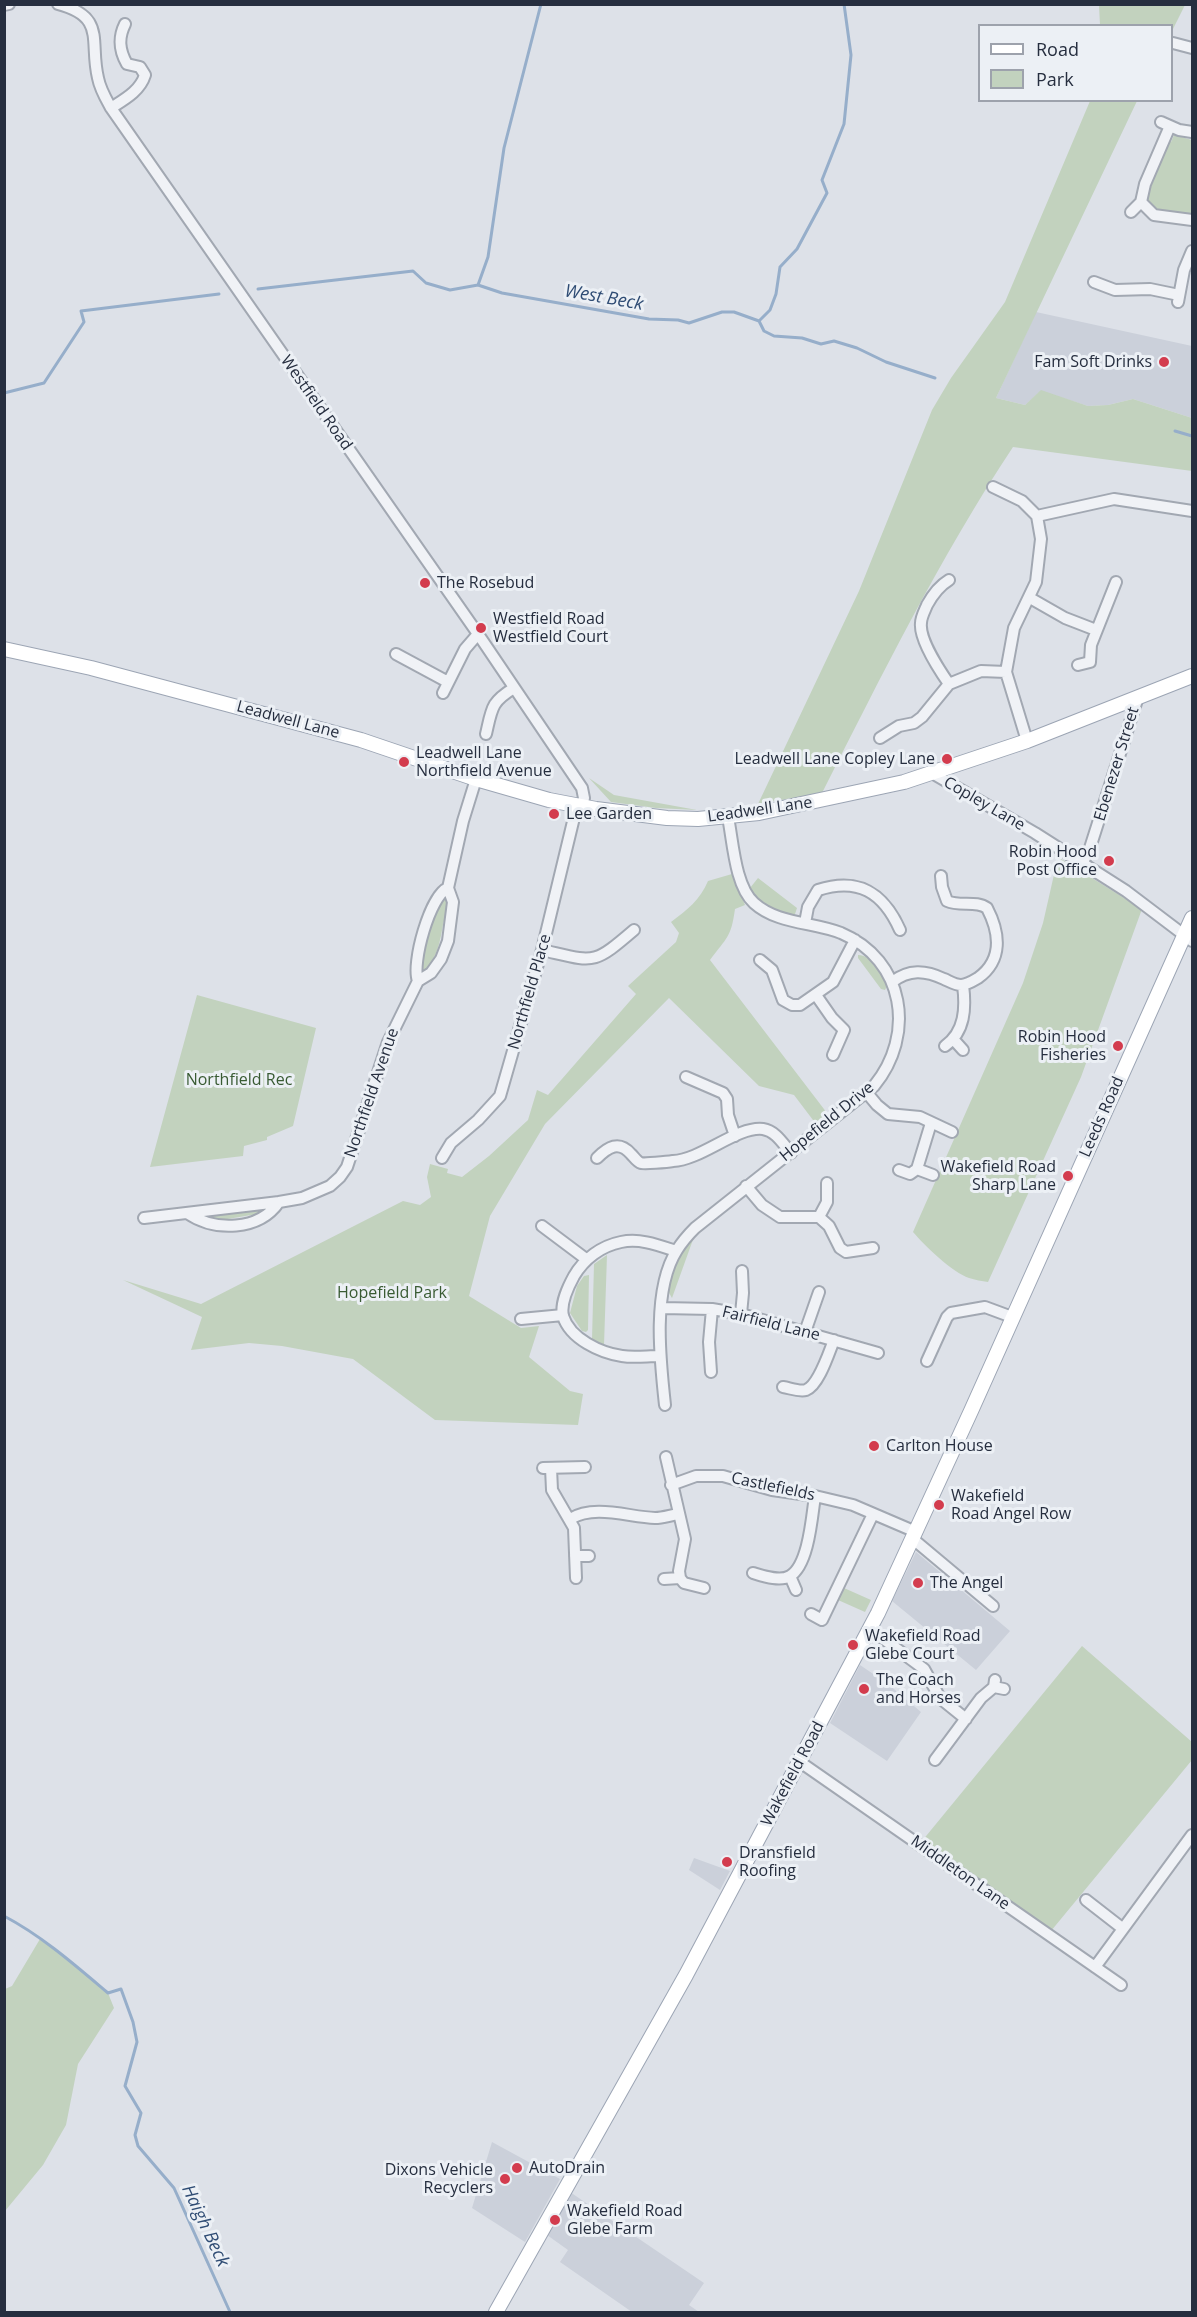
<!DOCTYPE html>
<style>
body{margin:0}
#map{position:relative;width:1197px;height:2317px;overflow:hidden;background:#dde1e8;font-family:"Open Sans",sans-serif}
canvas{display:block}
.frame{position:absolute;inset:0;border:6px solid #262e3f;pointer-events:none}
.legend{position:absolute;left:978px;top:24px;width:195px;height:78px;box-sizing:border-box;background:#ecf0f5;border:2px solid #9da2ac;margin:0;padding:8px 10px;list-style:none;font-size:18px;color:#262e3f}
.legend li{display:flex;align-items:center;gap:12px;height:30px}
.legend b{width:30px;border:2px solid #9da2ac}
</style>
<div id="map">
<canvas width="1197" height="2317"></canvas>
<div class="frame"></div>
<ul class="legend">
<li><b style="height:8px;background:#fff"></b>Road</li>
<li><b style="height:16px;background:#c2d2be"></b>Park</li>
</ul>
</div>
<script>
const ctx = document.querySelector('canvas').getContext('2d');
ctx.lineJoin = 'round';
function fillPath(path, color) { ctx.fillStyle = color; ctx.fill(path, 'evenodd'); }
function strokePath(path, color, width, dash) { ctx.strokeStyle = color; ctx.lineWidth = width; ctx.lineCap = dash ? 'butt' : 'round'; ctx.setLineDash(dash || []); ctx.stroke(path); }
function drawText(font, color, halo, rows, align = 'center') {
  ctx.font = font + ' "Open Sans",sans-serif'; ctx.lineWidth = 6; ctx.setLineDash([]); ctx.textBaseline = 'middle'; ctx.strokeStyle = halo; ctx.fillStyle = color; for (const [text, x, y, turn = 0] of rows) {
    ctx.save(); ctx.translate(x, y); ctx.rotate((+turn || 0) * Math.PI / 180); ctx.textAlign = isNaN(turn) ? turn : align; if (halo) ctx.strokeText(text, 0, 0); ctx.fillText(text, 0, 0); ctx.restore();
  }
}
fillPath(new Path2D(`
 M1036 312 1192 346V418L1133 399 1108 405 1088 406 1041 391 1025 405 996 398Z
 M916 1552 1010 1631 976 1670 892 1601Z
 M860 1665 888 1684 921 1712 887 1761 830 1723Z
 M694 1858 730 1871 720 1890 689 1870Z
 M492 2142 560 2179 525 2242 472 2208Z
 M570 2192 704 2283 689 2305 699 2312H632L560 2262 568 2250 547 2235Z`), '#cbd0da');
fillPath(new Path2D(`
 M1099 5V4L1185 5 1172 31V26L1100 25Z
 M1090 101H1137L996 398 1025 405 1041 390 1088 406 1108 405 1133 399 1192 418V471L1013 447C940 557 882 675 822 793L758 804 859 591 932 410 951 378 1005 302Z
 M1174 135 1192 140V213L1164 214 1150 208 1146 200 1149 187 1168 142H1171Z
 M589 778 614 795 697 810 656 808 611 802Z
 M1058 857 1142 909 1081 1077 988 1282C982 1281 975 1280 969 1278 953 1273 924 1245 913 1232L1023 983 1043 923Z
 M732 874 745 905 735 909C731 938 727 937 710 960L827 1113 816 1124 794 1095 759 1086 669 998 545 1124 490 1216 469 1296 521 1328 539 1326 529 1357 570 1391 583 1394 578 1425 435 1420 353 1359 282 1346 249 1343 191 1350 202 1317 123 1280 201 1304 403 1201 420 1205 431 1197 427 1177 430 1164 448 1169 447 1173 462 1177 489 1156 528 1120 537 1090 548 1095 636 994 628 986 676 942 679 933 671 922C687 910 700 900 708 881Z
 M758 878 797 908 795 914C775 916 761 903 750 888Z
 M444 896 448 897 449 912C442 920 443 929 440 940 438 951 431 966 423 974L419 968C424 943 431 918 444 896Z
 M858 955C874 956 880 973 887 986L885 990 881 989 858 958Z
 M197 995 316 1028 293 1126 267 1137V1140L244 1146 243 1156 150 1167Z
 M267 1208 253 1217 251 1215 222 1220 199 1215Z
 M695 1234 672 1298 668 1291C672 1268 681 1252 695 1234Z
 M607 1255 604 1345 592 1339 594 1264Z
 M589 1275 588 1330 586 1332 582 1331 570 1313 577 1286 584 1276Z
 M844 1588 871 1600 865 1612 838 1600Z
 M1082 1646 1192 1742V1760L1051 1931 922 1841Z
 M40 1939 74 1963 108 1993 114 2008 78 2064 66 2125 43 2165 5 2211V1989L12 1986Z`), '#c2d2be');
strokePath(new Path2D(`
 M478 285 488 257 504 148 541 4
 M258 289 413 271 426 283 450 290 478 285 502 293 649 319 678 320 689 323 722 312H734L759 321 764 331 774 336 802 338 821 344 834 341 857 348 886 362 935 378
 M759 321 770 310 776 294 780 267 797 249 827 193 822 180 844 124 851 55 844 4
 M4 393 44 383 84 322 81 311 219 294
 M1175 431 1192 436
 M4 1916C42 1936 75 1965 108 1993L121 1989 133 2022 137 2042 125 2086 141 2113 135 2135 138 2146 174 2188 230 2312`), '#96aeca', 3);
const minor = new Path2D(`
 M58 4C107 17 89 41 98 78 100 89 106 99 111 108L478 634 582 788 584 798 582 806
 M4 5 9 4
 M1173 43 1192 48
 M111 108C125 99 140 91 145 75L140 67 127 64C119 50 118 38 125 24
 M1161 122 1179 130 1192 132
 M1170 126 1145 184 1141 202 1154 215 1192 220
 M1131 212 1141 202
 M1094 282 1115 290 1150 289 1179 295
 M1178 302 1184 270 1192 251
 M993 487 1022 501 1037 516 1041 539 1036 582 1014 628 1006 672 1027 741
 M1037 516 1114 499 1192 511
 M1030 598 1065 618 1096 630
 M396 654 448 682
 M1078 665 1090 662 1091 645 1116 582
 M949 684C940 671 919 639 921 623 921 617 925 610 927 605 933 594 939 586 949 580
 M443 693 465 649 478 634
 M486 734C492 708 491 702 514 688
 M880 738 899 726 914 723 922 717 949 684 981 671 1006 672
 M932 773 1035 833 1126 891 1192 941
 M1082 864 1090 848 1138 697
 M805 923 808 907 818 890C858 877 883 892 900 930
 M542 950C595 962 592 966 634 930
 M760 960 772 970 783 1000 792 1005H800L833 982 855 940
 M418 981C411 964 430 895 448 888
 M892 982C909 969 925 970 944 979 949 981 955 985 961 985 967 985 973 981 978 978 1003 960 1000 933 987 908 976 900 960 907 947 901L942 887 941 876
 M816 995 832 1018 844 1030 833 1055
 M954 1040 963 1050
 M945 1046C965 1032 966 1008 963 985
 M686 1077 723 1093 727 1099 728 1115 735 1136
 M867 1093 877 1105 888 1114 920 1117 952 1132
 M442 1158 451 1143 478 1120 500 1096 542 950 577 805
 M597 1158C608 1147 619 1140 631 1154 634 1157 637 1162 641 1163 643 1164 667 1162 673 1161 701 1160 737 1126 763 1129 776 1131 783 1144 791 1153
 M917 1169 931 1123
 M899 1170 910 1174 917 1169 933 1175
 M746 1186 762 1205 780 1217H819L829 1226 840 1248 846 1252 873 1248
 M187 1213C215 1232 259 1231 279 1202L302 1198 330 1186 340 1177 347 1167 388 1042 418 981 431 973 441 959 448 941 453 902 448 888 463 821 476 779
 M819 1217 827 1202V1183
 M144 1218 279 1202
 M542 1226 586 1259
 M662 1308 712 1309 741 1314 878 1353
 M741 1314 743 1293 742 1271
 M521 1319 563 1315
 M805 1332 819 1292
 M659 1356C647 1356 634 1358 622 1356 601 1353 570 1339 563 1316 560 1303 568 1287 574 1276 584 1259 601 1246 621 1242 640 1238 658 1245 676 1251
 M927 1361 947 1317 951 1313 985 1307 1012 1317
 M711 1372 709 1342 712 1309
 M783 1387C790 1388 799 1392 806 1390 819 1385 829 1352 834 1340
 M665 1405C660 1360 652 1289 677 1250 682 1242 688 1235 695 1228L874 1086C916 1035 905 960 841 933 813 922 777 924 754 903 735 886 733 842 728 817
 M666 1457 685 1539 679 1571 680 1578 684 1583 704 1588
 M543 1468 585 1467
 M551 1468 552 1490 574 1528 576 1578
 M671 1485 696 1476H723L772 1490 815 1496 853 1505 916 1532
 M570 1519C595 1504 628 1517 655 1518 663 1518 671 1515 679 1514
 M913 1539 993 1606
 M575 1556H589
 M753 1573C763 1576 780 1582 790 1576 809 1565 812 1515 815 1496
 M790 1576 796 1590
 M664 1579 680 1578
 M811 1614 822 1620 873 1514
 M870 1629 924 1669 940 1698 966 1719
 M995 1680 994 1687 1004 1689
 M935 1760 981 1698 994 1687
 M800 1762 1121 1985
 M1086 1900 1122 1928
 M1095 1967 1192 1835`);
const major = new Path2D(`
 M4 649 91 668 361 740 476 779 549 800 596 809 667 818 698 819 759 813 904 782 1027 741 1192 676
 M496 2312 686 1975 878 1613 971 1411 1192 918`);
strokePath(minor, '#a2a8b2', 14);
strokePath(major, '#9ca5b4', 16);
strokePath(minor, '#f0f2f6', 10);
strokePath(major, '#fff', 14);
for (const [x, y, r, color] of [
 [1164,362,6,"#d33c4e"],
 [425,583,6,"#d33c4e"],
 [481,628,6,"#d33c4e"],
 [947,759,6,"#d33c4e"],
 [404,762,6,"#d33c4e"],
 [554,814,6,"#d33c4e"],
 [1109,861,6,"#d33c4e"],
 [1118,1046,6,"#d33c4e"],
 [1068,1176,6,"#d33c4e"],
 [874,1446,6,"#d33c4e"],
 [939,1505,6,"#d33c4e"],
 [918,1583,6,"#d33c4e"],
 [853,1645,6,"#d33c4e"],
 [864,1689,6,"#d33c4e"],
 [727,1862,6,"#d33c4e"],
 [517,2168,6,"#d33c4e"],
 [505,2179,6,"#d33c4e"],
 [555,2220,6,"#d33c4e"]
]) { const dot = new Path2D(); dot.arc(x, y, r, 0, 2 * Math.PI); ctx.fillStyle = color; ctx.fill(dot); strokePath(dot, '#ecf0f5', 2); }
drawText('16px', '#262e3f', '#ecf0f5', [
 ["Fam Soft Drinks",1152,362,"right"],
 ["The Rosebud",437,583],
 ["Westfield Road",493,619],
 ["Westfield Court",493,637],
 ["Leadwell Lane",416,753],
 ["Northfield Avenue",416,771],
 ["Leadwell Lane Copley Lane",935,759,"right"],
 ["Lee Garden",566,814],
 ["Robin Hood",1097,852,"right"],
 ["Post Office",1097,870,"right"],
 ["Robin Hood",1106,1037,"right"],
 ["Fisheries",1106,1055,"right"],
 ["Wakefield Road",1056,1167,"right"],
 ["Sharp Lane",1056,1185,"right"],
 ["Carlton House",886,1446],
 ["Wakefield",951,1496],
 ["Road Angel Row",951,1514],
 ["The Angel",930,1583],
 ["Wakefield Road",865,1636],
 ["Glebe Court",865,1654],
 ["The Coach",876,1680],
 ["and Horses",876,1698],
 ["Dransfield",739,1853],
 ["Roofing",739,1871],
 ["AutoDrain",529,2168],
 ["Dixons Vehicle",493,2170,"right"],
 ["Recyclers",493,2188,"right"],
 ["Wakefield Road",567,2211],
 ["Glebe Farm",567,2229]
], 'left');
drawText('16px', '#262e3f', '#ecf0f5', [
 ["Westfield Road",316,403,55],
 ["Leadwell Lane",288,720,15],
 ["Ebenezer Street",1117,764,-73],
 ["Copley Lane",984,804,30],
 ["Leadwell Lane",760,810,-8],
 ["Northfield Place",530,992,-74],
 ["Northfield Avenue",372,1093,-71],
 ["Leeds Road",1102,1117,-66],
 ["Hopefield Drive",827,1122,-39],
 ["Fairfield Lane",771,1324,14],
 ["Castlefields",773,1487,12],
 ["Wakefield Road",793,1774,-62],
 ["Middleton Lane",960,1873,35]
]);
drawText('16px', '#395b33', '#ecf0f5', [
 ["Northfield Rec",239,1080],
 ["Hopefield Park",392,1293]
]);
drawText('italic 18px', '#2f4c74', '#ecf0f5', [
 ["West Beck",604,298,10],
 ["Haigh Beck",205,2226,65]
]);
</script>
